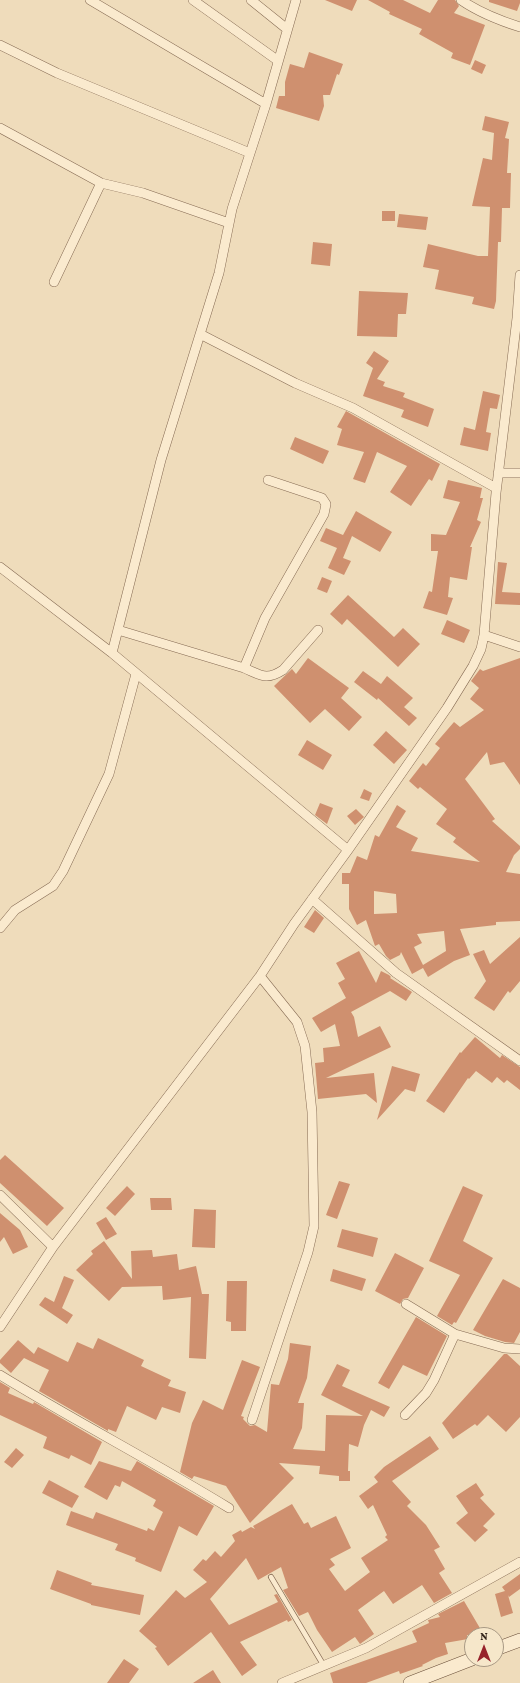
<!DOCTYPE html>
<style>
body{margin:0}
#map{position:relative;width:520px;height:1683px;overflow:hidden;background:#efdcbb;font-family:"Crimson Pro",serif}
canvas{display:block}
.north{position:absolute;left:464px;top:1627px;width:40px;height:40px;box-sizing:border-box;background:#f6e7ca;border:1px solid #a89984;border-radius:50%;rotate:0deg;font-size:11px;font-weight:700;line-height:16px;text-align:center;color:#34251a}
.north::after{content:'';display:block;margin:auto;width:14px;height:18px;background:#97232b;clip-path:polygon(50% 0,100% 100%,50% 72%,0 100%)}
</style>
<div id="map">
<canvas width="520" height="1683"></canvas>
<div class="north">N</div>
</div>
<script>
const ctx = document.querySelector('canvas').getContext('2d');
ctx.lineJoin = 'round';
function fillPath(path, color) { ctx.fillStyle = color; ctx.fill(path, 'evenodd'); }
function strokePath(path, color, width, dash) { ctx.strokeStyle = color; ctx.lineWidth = width; ctx.lineCap = dash ? 'butt' : 'round'; ctx.setLineDash(dash || []); ctx.stroke(path); }
fillPath(new Path2D(`
 M325 0H357L352 11Z
 M368 0H403L430 13 438 0H455L459 6 454 13 485 25 470 65 451 58 453 53 419 34 422 29 389 14 390 12Z
 M489 0H520V3L517 11 489 2Z
 M309 52 343 64 339 75 337 74 330 95H323L324 106 319 121 276 108 279 96H285V82L290 64 304 68Z
 M475 60 486 65 482 74 471 69Z
 M485 116 509 122 505 138 509 139 507 173H511L510 208H502L501 242H498L496 301 494 309 472 304 474 297 435 289 439 270 423 267 428 244 478 256H488L490 207 472 206 483 158 492 160 494 133 482 130Z
 M382 211H395V221H382Z
 M399 214 428 217 426 230 397 227Z
 M313 242 332 244 330 266 311 264Z
 M359 291 408 293 406 314H398L397 337 357 336Z
 M374 351 389 361 377 379 385 382 383 386 405 393 403 397 434 409 428 427 401 417 404 410 363 396 373 368 366 363Z
 M483 391 500 395 497 409 490 408 486 432 491 433 488 451 460 445 464 427 475 430Z
 M346 411 440 464 432 481 429 479 411 506 390 492 407 466 377 452 365 483 353 479 364 452 337 445 342 429 337 427Z
 M295 437 329 451 323 464 290 449Z
 M448 480 482 488 480 498H483L477 520 481 522 470 547H472L467 580 450 577 448 597 453 598 447 615 423 608 429 591 432 592 438 551H431V534L446 535 460 502 443 498Z
 M356 511 392 532 380 552 352 536 343 558 351 561 344 575 328 568 337 548 320 541 326 528 343 535Z
 M498 562 507 563 502 592 520 593V605L495 604Z
 M322 577 332 581 327 593 317 589Z
 M348 595 394 637 403 628 420 644 398 667 347 619 342 625 330 614Z
 M447 620 470 630 464 643 441 634Z
 M308 658 349 688 341 698 362 717 349 731 325 709 310 723 274 686 292 669 296 674Z
 M520 658V785L504 762 490 765 487 752 465 779 495 819 492 821 520 846V849L514 855 506 872 520 874V921L496 922V925L460 929 470 955 454 961 428 977 423 968 412 974 401 952 400 955 390 960 386 956 379 944 375 946 366 920 357 925 349 909V884H342V873H350L357 856 367 860 375 835 379 837 397 805 406 811 396 827 418 838 411 851 480 862 453 842 456 838 436 824 447 809 420 787 418 789 409 781 423 763 426 766 440 748 435 744 454 722 460 727 484 710 470 699 479 688 471 681 480 669 483 671ZM374 891 396 894 397 913 374 914ZM444 931 446 951 423 965 414 947 422 943 417 934Z
 M363 671 381 684 387 676 413 698 404 707 417 718 409 726 378 698 377 700 354 682Z
 M386 731 407 750 394 764 373 745Z
 M307 740 332 755 323 770 298 755Z
 M364 789 372 793 369 801 360 798Z
 M320 803 333 808 327 824 315 815Z
 M356 809 364 817 355 825 347 816Z
 M315 910 324 918 314 933 304 927Z
 M520 937V981L510 993 508 991 494 1011 474 998 486 981 473 954 484 950 490 964Z
 M359 951 376 983 381 971 389 975 391 977 390 978 412 992 406 1001 390 991 351 1012 354 1017 358 1037 380 1026 391 1047 326 1078 374 1073 377 1103 366 1094 318 1099 315 1063 324 1062 323 1048 340 1046 335 1024 321 1032 312 1018 346 998 338 983 345 979 336 963Z
 M475 1037 500 1058 502 1055 520 1067V1090L507 1080 504 1083 497 1077 492 1083 476 1071 469 1079 468 1078 444 1113 426 1101 460 1052 461 1053Z
 M392 1066 420 1074 415 1092 405 1089 377 1120Z
 M5 1155 64 1208 47 1226 0 1183V1160Z
 M339 1181 350 1184 337 1219 326 1215Z
 M127 1186 135 1194 115 1216 106 1208Z
 M463 1186 483 1195 463 1241 493 1258 456 1323 454 1322 452 1325 437 1316 460 1275 429 1261Z
 M150 1198H171L172 1210H151Z
 M194 1209 216 1210 215 1248 192 1247Z
 M0 1213 20 1230 28 1247 13 1254 4 1237 0 1242Z
 M106 1217 117 1234 106 1240 96 1223Z
 M342 1229 378 1238 373 1257 337 1247Z
 M104 1241 132 1279 131 1251 152 1250 153 1257 177 1254 179 1270 196 1266 202 1294H209L206 1359 189 1358 191 1297 163 1300 162 1286 122 1287 109 1301 76 1270 93 1254 91 1251Z
 M395 1253 424 1268 408 1298 403 1299 400 1304 375 1291Z
 M333 1269 366 1279 362 1291 330 1281Z
 M64 1276 74 1280 62 1308 73 1315 67 1324 39 1305 45 1297 54 1302Z
 M503 1279 520 1288V1332L514 1343 505 1342 485 1336 473 1330Z
 M227 1281H247L246 1331H231V1322L226 1321Z
 M416 1317 447 1336 427 1376 403 1365 389 1389 378 1383Z
 M98 1338 144 1360 141 1366 171 1380 168 1386 186 1392 180 1413 162 1407 156 1420 127 1406 116 1432 108 1429V1431L39 1391 49 1370 24 1358 11 1373 0 1363V1360L18 1340 34 1354 38 1347 68 1362 77 1342 93 1349Z
 M290 1343 311 1346 307 1378 298 1403H304L302 1428 293 1449 325 1451 326 1415 363 1416 321 1395 337 1364 350 1370 342 1386 390 1407 384 1417 371 1410 364 1425 358 1447 349 1444 348 1471H350V1481H339V1476L319 1474 320 1466 279 1463 294 1478 250 1523 226 1486 194 1476 192 1479 180 1472 192 1423 203 1400 223 1410 242 1360 260 1367 241 1416 244 1417 243 1419 250 1426 255 1425 267 1432 271 1384 279 1385 288 1359Z
 M504 1354H507L520 1366V1417L506 1432 488 1415 477 1426 475 1424 453 1439 442 1423Z
 M0 1382 10 1388 8 1393 33 1404 34 1402 102 1442 91 1465 71 1455 69 1459 43 1448 47 1437 0 1415Z
 M430 1436 439 1449 392 1481 411 1502 407 1506 426 1525 440 1547 434 1550 445 1569 439 1573 452 1593 434 1603 422 1585 393 1604 384 1591 358 1610 374 1634 360 1644 355 1637 332 1652 317 1630 308 1612 299 1616 283 1590 288 1588 281 1567 258 1580 246 1558 210 1599 229 1625 278 1602 274 1595 277 1594 292 1620 288 1622 287 1620 240 1642 257 1665 242 1676 211 1632 168 1666 155 1648 157 1647 139 1631 176 1590 185 1598 207 1582 193 1570 203 1559 206 1561 215 1551 221 1557 235 1541 232 1535 241 1530 242 1532 251 1527 255 1529 253 1526 292 1504 304 1524 308 1522 311 1528 336 1516 351 1548 330 1559 335 1565 329 1569 345 1591 370 1572 361 1558 388 1540 385 1537 387 1535 373 1505 368 1509 359 1496 378 1482 374 1477 384 1467Z
 M16 1448 24 1455 12 1468 4 1462Z
 M99 1461 131 1471 137 1461 214 1506 197 1536 179 1526 161 1572 135 1561 136 1558 115 1550 118 1544 66 1525 71 1511 93 1519 96 1512 147 1531 148 1528 154 1531 163 1512 153 1506 156 1500 122 1481 120 1487 115 1485 107 1500 84 1487Z
 M49 1480 79 1496 72 1508 42 1493Z
 M476 1483 484 1495 480 1498 495 1514 483 1526 488 1530 475 1542 456 1523 468 1513 456 1496Z
 M57 1570 92 1583 91 1585 144 1595 140 1615 91 1605V1604L50 1589Z
 M520 1574V1589L509 1597 508 1595 513 1613 501 1617 495 1594 505 1591 502 1587Z
 M464 1601 484 1635H467L468 1639 445 1643 448 1654 436 1658 422 1665 423 1666 400 1674 399 1671 366 1683H333L330 1673 417 1642 412 1631 429 1623 428 1620 440 1617 438 1614Z
 M124 1659 139 1669 129 1683H107Z
 M213 1670 221 1683H193Z`), '#cf906f');
const lane = new Path2D(`
 M271 1577 324 1666`);
const street = new Path2D(`
 M90 0 266 104
 M193 0 277 60
 M251 0 287 29
 M461 0C480 13 498 20 520 27
 M0 45 57 73 250 153
 M0 128 101 183 143 193 229 223
 M54 282 101 183
 M200 334 295 383 353 408 496 488
 M498 473H520
 M0 567 112 653 348 850
 M118 630 244 668 265 618 324 514 326 504 322 498 268 480
 M484 635 520 647
 M112 653 161 460 219 273 232 209 266 104 296 0
 M244 668C261 675 266 681 283 670L318 630
 M312 899 396 973 520 1061
 M0 928 15 910 53 886 63 871 109 774 136 674
 M0 1195 53 1247
 M406 1304 455 1334 504 1348 520 1349
 M0 1327 53 1247 260 976 294 924 348 850 447 708 473 666 481 649 484 635 496 493 517 318 520 275
 M0 1375C75 1421 154 1462 229 1508
 M405 1415 426 1393 434 1380 455 1334
 M252 1420 308 1252 314 1226 312 1112 305 1046 297 1022 260 976
 M282 1683 366 1648 520 1562`);
const secondary = new Path2D(`
 M496 1649 520 1640
 M410 1683 472 1659`);
strokePath(lane, '#866b54', 6);
strokePath(street, '#866b54', 10);
strokePath(secondary, '#684d38', 14);
strokePath(lane, '#faeace', 4.5);
strokePath(street, '#faeace', 9);
strokePath(secondary, '#faeace', 13);
</script>
